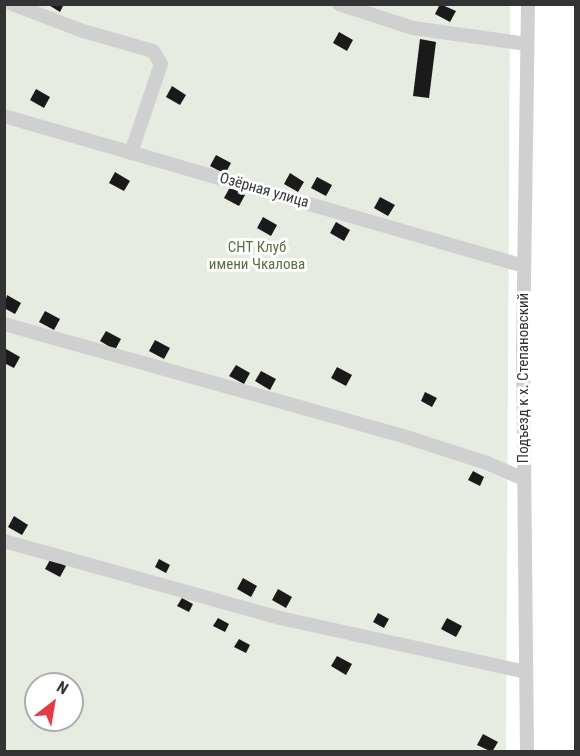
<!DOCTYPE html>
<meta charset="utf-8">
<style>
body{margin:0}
#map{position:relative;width:580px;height:756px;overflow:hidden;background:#fff;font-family:"Roboto Condensed",sans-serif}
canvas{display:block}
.frame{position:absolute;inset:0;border:6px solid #333;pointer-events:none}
.north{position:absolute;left:24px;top:672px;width:60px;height:60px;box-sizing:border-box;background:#fff;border:2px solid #adadad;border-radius:50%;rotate:31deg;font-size:16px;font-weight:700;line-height:24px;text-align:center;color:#333}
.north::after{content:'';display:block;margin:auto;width:21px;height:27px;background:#e63946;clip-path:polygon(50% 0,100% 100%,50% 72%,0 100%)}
</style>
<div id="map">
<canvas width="580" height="756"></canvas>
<div class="frame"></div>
<div class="north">N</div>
</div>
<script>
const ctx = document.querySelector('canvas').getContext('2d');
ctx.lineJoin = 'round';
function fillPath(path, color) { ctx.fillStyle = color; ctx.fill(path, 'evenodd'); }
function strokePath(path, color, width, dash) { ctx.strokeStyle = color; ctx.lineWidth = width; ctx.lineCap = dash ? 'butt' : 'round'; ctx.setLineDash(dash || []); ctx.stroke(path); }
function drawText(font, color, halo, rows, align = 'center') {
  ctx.font = font + ' "Roboto Condensed",sans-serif'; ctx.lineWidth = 6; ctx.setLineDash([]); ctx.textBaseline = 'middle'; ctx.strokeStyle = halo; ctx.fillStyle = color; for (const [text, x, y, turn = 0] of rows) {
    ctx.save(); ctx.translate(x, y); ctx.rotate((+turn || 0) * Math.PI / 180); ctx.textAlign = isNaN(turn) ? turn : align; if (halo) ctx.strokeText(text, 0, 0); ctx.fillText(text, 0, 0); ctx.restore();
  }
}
fillPath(new Path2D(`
 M4 5H510L506 751H5ZM36 684H72V720H36Z`), '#e6ecdf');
fillPath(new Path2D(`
 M47 4H64L60 12Z
 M440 4 456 11 450 22 435 14Z
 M339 32 353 40 347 51 333 43Z
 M420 39 436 42 429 98 413 96Z
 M172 86 186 95 180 105 166 97Z
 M36 89 50 97 44 108 30 100Z
 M216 155 231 163 225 174 210 166Z
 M115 172 130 181 124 191 109 183Z
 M290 173 304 182 298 192 284 184Z
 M317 177 332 185 326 196 311 188Z
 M230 187 245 195 239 206 224 198Z
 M380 197 395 205 388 216 374 208Z
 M263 217 277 225 271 236 257 228Z
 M336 222 350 230 344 241 330 233Z
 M7 295 21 303 15 314 4 308Z
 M45 311 60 319 54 330 39 322Z
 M106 331 121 339 115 350 100 341Z
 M155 340 170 348 164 359 149 351Z
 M6 349 20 357 14 368 4 363Z
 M236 365 250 373 244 384 229 376Z
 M337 367 352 375 346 386 331 378Z
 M261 371 276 379 270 390 255 381Z
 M425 392 437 398 432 407 421 401Z
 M473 471 484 477 480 486 468 480Z
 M14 516 28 525 22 535 8 527Z
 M51 558 66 566 60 577 45 569Z
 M159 559 170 565 166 573 155 567Z
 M243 578 257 586 251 597 237 589Z
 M278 589 292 597 286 608 272 600Z
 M182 598 193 604 189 612 177 606Z
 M378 613 389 619 384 628 373 622Z
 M218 618 229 624 225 632 213 626Z
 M447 618 462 626 456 637 441 629Z
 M239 639 250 645 246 653 234 647Z
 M337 656 352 664 346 675 331 666Z
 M483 734 498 742 492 752 477 745Z`), '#1a1a1a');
strokePath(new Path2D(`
 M12 4 83 31 153 51 161 64 131 153
 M339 4 413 28 527 44
 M4 116 524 266
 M4 324 403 436 487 463 524 479
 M4 541 280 618 526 672
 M527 752 523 351 528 4`), '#d0d0d0', 14);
drawText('15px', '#333', '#fff', [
 ["Озёрная улица",264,191,16],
 ["Подъезд к х. Степановский",524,378,-90]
]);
drawText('15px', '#56703f', '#fff', [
 ["СНТ Клуб",257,248],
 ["имени Чкалова",257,265]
]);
</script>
